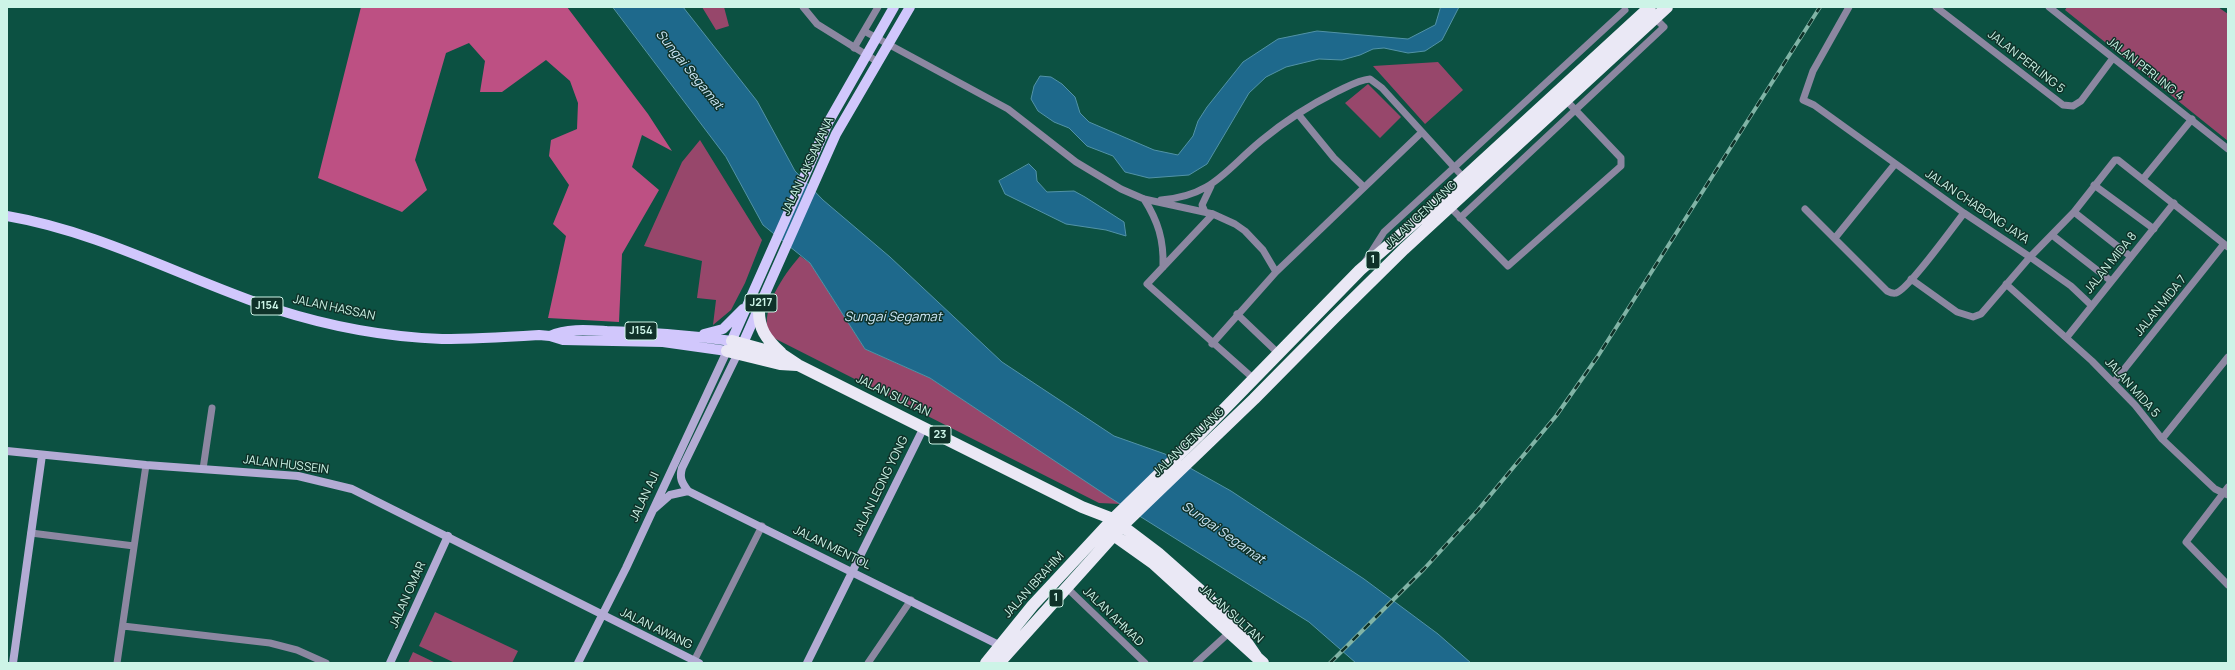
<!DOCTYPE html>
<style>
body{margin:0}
#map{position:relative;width:2235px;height:670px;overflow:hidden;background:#0c5142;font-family:Manrope,sans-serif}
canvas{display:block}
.frame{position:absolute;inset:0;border:8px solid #cdf4e7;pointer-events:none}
</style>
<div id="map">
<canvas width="2235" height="670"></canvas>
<div class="frame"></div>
</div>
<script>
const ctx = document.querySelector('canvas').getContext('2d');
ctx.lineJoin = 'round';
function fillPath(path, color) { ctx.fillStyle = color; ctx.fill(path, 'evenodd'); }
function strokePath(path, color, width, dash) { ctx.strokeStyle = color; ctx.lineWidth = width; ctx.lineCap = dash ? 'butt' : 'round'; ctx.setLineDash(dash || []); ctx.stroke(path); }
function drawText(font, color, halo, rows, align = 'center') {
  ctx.font = font + ' Manrope,sans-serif'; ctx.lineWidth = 3; ctx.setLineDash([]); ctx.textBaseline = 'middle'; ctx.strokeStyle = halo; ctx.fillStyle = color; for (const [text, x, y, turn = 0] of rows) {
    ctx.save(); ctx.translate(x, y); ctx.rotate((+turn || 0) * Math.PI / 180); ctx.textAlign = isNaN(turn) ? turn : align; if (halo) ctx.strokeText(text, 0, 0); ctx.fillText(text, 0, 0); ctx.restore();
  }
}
fillPath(new Path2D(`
 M702 7H724L729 26 716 30Z
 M2067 7H2218L2228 14V141L2065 10Z
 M1438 62 1463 90 1425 124 1373 66Z
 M1368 84 1401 117 1380 138 1345 103Z
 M700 140 762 240 745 283 731 310 713 325 716 300 697 298 702 261 644 246 682 162Z
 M800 256 810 263 865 349 930 378 1121 504 1099 503 768 335C761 307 783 276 800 256Z
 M435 612 518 651 512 663H455L419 646Z
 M413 652 436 663H408Z`), '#97476b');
fillPath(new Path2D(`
 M361 7H567L648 114 672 151 642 135 632 167 659 190 622 254 619 322 548 318 566 236 553 224 569 185 549 156 551 140 577 129 578 103 570 81 546 60 502 92H480L485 61 469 43 446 53 415 160 427 190 402 212 318 178Z`), '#bd5083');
const water = new Path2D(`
 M613 7H683L757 101 795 171 823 200 890 257 1002 362 1114 436 1165 454 1231 491 1364 579 1438 634 1471 663H1356L1309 622 1109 497 930 378 865 349 810 263 763 225 726 157Z
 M1441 7H1459L1442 40 1425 51 1408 53 1384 48 1373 49 1360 55 1342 60 1319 59 1286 67 1266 77 1249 93 1207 164 1189 175 1149 178 1125 172 1113 156 1087 146 1069 128 1054 122 1038 111 1031 99 1034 86 1040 76 1051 77 1062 84 1075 97 1080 113 1089 122 1154 150 1178 155 1193 136 1198 121 1207 107 1243 62 1278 39 1317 31 1408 39 1435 25Z
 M1029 164 1036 171 1037 181 1047 192 1074 191 1085 197 1124 222 1126 236 1106 230 1066 224 1005 194 999 181Z`);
fillPath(water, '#1e698c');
strokePath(water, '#5293a7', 1);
strokePath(new Path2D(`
 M803 7 817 24 878 62
 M1849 7 1813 71 1803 100 1814 105 1964 213 2030 257 1981 314 1973 317 1957 312 1911 279
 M1936 7 2063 105 2073 106 2081 101 2113 58
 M2049 7 2228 149
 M864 31 1008 109 1076 162 1121 189 1144 199 1213 214 1235 224 1245 231 1263 250 1276 272
 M854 48 878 7
 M1298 114 1334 158 1364 187
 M2143 179 2192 119
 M2094 185 2154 229
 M1144 199C1158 221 1164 240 1163 267
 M1161 200C1213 196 1225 170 1262 140 1285 121 1310 105 1336 92 1347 87 1358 80 1370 79L1382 88 1464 178
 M1450 207 1508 266 1621 166V158L1564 98
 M1805 209 1887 291C1889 292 1893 294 1896 293 1908 290 1953 227 1964 213
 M1205 212 1202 205 1211 186
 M2074 212 2130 256
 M1213 214 1147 284 1254 379
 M1460 218 1664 27 1655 18
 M2052 235 2111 281
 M1835 238 1895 164
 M1365 262 1384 232 1625 10
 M2006 284 2092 361 2135 405 2162 439 2215 489 2228 495
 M2091 305 2071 286 2030 257 2074 212 2115 160H2118L2228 247
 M1237 314 1279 354
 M2067 337 2174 203
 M1212 344 1276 272 1422 132
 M2114 382 2224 244
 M2162 439 2228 357
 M203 469 212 408
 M2228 487 2186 542 2228 585
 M31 533 134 546
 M1066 587 1145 663
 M123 626 270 643 297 650 326 663
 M117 663 146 465
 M693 663 762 526
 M868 663 911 600
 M1196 663 1231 631`), '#8c87a1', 7);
strokePath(new Path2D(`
 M7 451 146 465 298 476 352 489 699 663
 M688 491C682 483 679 478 682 468L738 353
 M654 509 670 495 688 491 999 645
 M13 663 42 455
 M390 663 448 536
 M578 663 626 568 727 351
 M807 663 924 427`), '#b3abd4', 8);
strokePath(new Path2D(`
 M7 216C101 232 185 279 275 309 328 326 387 337 442 339 474 339 507 337 539 335L550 336 563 340 663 342 727 351 829 121 894 7
 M704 334 723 329 743 309
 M550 336C567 328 589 330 607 331 650 332 690 335 732 341
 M740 350 836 134 910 7`), '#d1c7fc', 10);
strokePath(new Path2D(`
 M759 308C758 328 766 339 781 353
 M732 341 783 355 798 365 1082 507 1113 519 1158 553 1201 591 1236 627 1256 656
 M727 351 780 364 797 365
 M1108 531 1153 563 1263 663
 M986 663 1033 605 1113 519 1197 437 1360 270 1428 211 1650 7
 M999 663 1122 526 1254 399 1334 318 1404 249 1667 7`), '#eae8f5', 12);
const rail = new Path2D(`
 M1330 663 1424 569 1478 510 1556 416 1598 356 1820 7`);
strokePath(rail, '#81b4a6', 4);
strokePath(rail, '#0f3229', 2.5, [8]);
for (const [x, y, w] of [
 [1373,260,14],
 [761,303,32],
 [267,306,32],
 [641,331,32],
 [940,435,22],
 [1056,598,14]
]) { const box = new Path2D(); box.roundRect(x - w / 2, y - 9, w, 18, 3); ctx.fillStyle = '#0f3229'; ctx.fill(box); strokePath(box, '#cdf4e7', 1); }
drawText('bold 11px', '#cdf4e7', null, [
 ["1",1373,260],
 ["J217",761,303],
 ["J154",267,306],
 ["J154",641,331],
 ["23",940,435],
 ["1",1056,598]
]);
drawText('12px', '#cdf4e7', '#0f3229', [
 ["JALAN PERLING 5",2026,62,38],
 ["JALAN PERLING 4",2145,69,38],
 ["JALAN LAKSAMANA",808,166,-65],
 ["JALAN CHABONG JAYA",1977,207,34],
 ["JALAN GENUANG",1421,215,-43],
 ["JALAN MIDA 8",2111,263,-51],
 ["JALAN MIDA 7",2161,306,-51],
 ["JALAN HASSAN",334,308,12],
 ["JALAN MIDA 5",2132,388,48],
 ["JALAN SULTAN",893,396,26],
 ["JALAN GENUANG",1189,442,-44],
 ["JALAN HUSSEIN",286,465,7],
 ["JALAN LEONG YONG",881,486,-64],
 ["JALAN AJI",645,497,-65],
 ["JALAN MENTOL",832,548,26],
 ["JALAN IBRAHIM",1034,585,-48],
 ["JALAN OMAR",408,595,-66],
 ["JALAN SULTAN",1231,614,42],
 ["JALAN AHMAD",1113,617,44],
 ["JALAN AWANG",656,629,26]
]);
drawText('italic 13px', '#cce7f7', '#0f3229', [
 ["Sungai Segamat",689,70,51],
 ["Sungai Segamat",893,317],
 ["Sungai Segamat",1223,533,35]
]);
</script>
